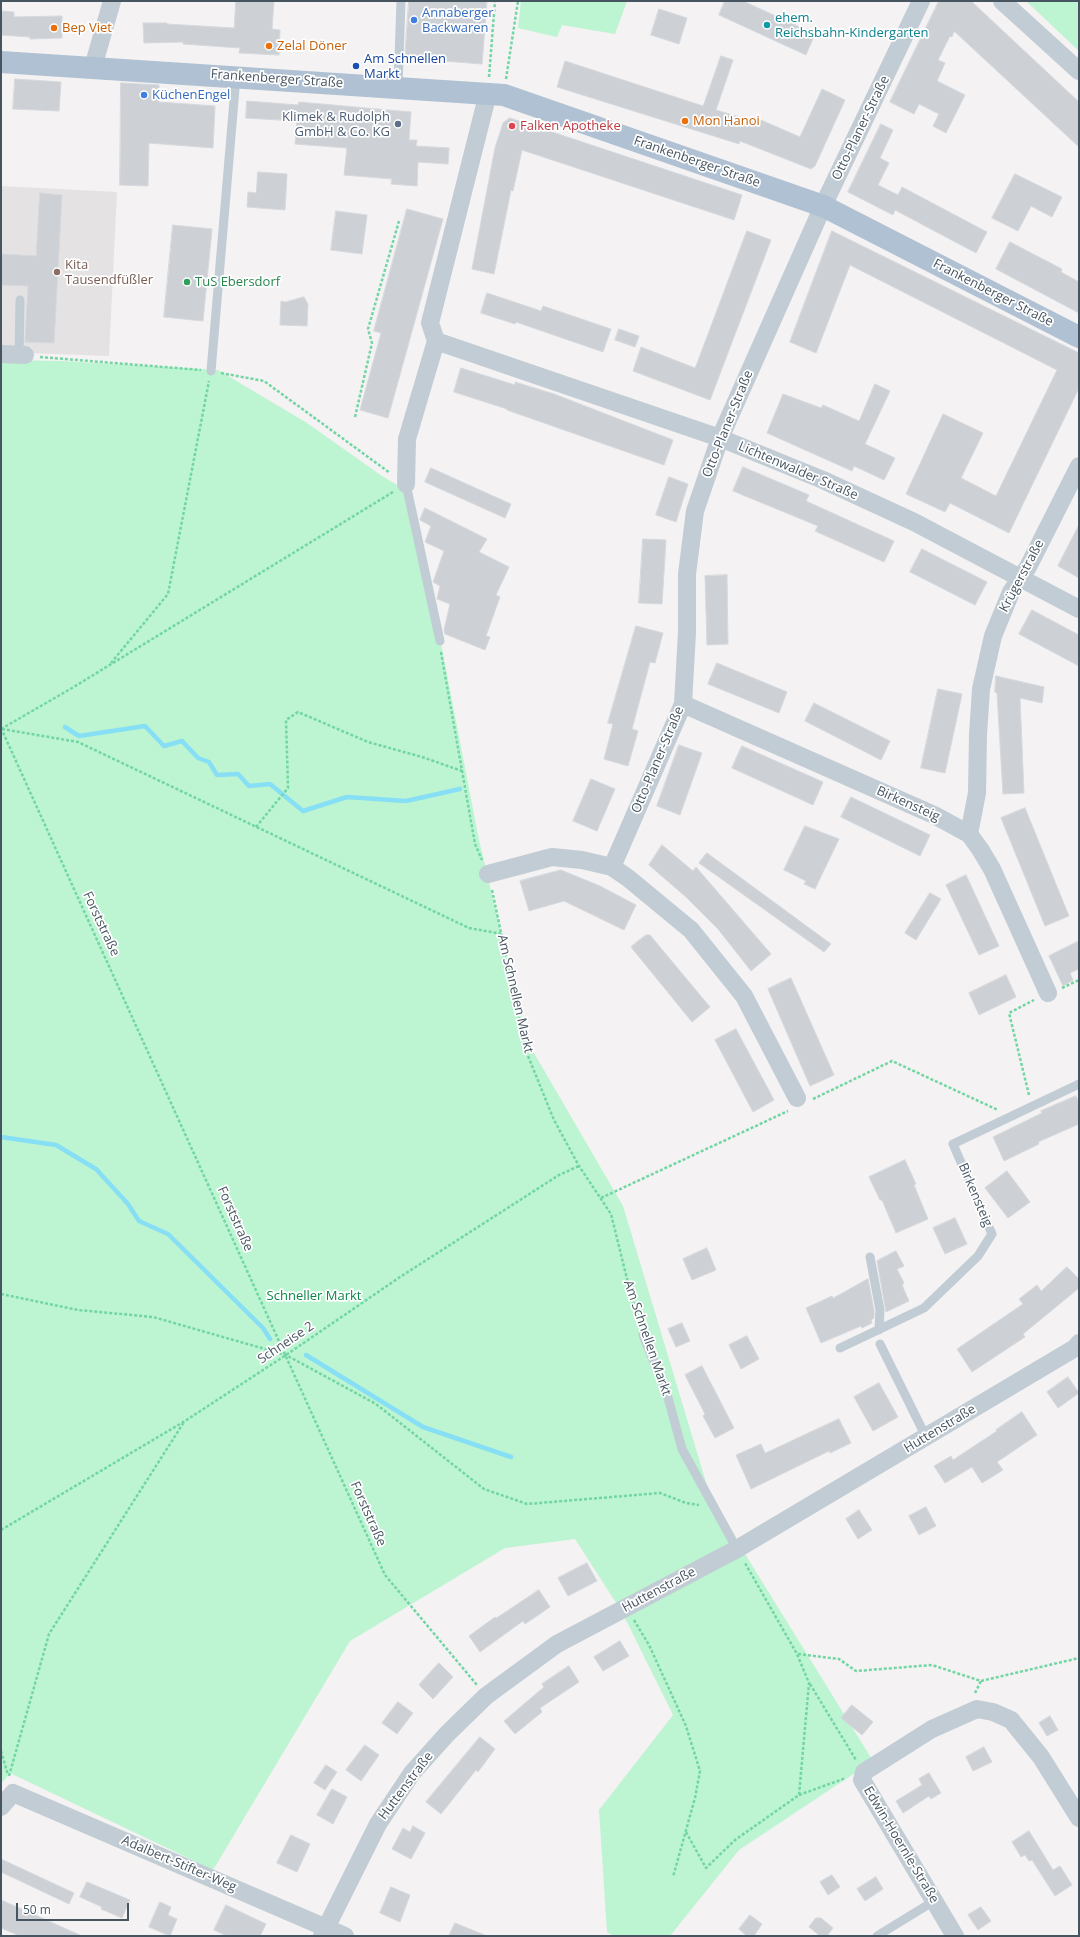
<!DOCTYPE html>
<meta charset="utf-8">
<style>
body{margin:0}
#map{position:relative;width:1080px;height:1937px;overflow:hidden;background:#f4f2f2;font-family:"Open Sans",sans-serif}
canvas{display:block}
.frame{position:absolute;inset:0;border:2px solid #475561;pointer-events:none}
.scale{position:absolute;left:16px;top:1903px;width:113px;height:18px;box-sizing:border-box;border:2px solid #475561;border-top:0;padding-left:5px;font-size:12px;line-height:14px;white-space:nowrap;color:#475561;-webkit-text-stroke:3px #fff;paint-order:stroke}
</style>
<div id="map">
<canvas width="1080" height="1937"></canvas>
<div class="frame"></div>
<div class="scale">50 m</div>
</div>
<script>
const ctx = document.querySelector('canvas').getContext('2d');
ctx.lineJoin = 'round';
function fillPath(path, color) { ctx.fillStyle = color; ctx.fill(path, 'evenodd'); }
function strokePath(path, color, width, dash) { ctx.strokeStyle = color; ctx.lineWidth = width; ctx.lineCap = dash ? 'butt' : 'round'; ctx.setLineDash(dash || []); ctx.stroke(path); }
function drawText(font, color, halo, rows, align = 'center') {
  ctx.font = font + ' "Open Sans",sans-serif'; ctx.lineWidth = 3.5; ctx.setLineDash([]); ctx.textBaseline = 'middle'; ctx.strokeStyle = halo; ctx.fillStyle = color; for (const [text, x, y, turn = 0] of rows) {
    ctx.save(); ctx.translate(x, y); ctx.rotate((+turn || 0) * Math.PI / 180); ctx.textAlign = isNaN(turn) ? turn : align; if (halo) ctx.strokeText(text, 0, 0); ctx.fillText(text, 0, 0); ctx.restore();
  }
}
fillPath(new Path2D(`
 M1 186 117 192 109 356 1 352Z`), '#e5e2e3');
fillPath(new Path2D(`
 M521 1H627L615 34 562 25 557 37 518 28Z
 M1026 1H1079V51Z
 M1 360 61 361 218 370 307 423 382 476 412 494 479 840 527 1041 623 1206 711 1499 873 1761 739 1850 670 1936H614L607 1932 599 1810 673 1715 622 1612 575 1539 505 1548 350 1641 213 1870 10 1773 1 1784Z`), '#bdf4d2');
strokePath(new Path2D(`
 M65 727 79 736 145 726 164 746 182 741 198 758 209 762 217 775 238 774 249 786 270 784 303 811 347 797 406 801 460 789
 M1 1137 56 1145 96 1169 128 1204 139 1221 168 1234 263 1328 270 1339
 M306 1355 423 1427 511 1457`), '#87dff5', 4.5);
const building = new Path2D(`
 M236 1H274L272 29 280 30 279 55 239 53 240 48 183 44V42L144 43 143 23H167V24L234 28Z
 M409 1H487L482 64 405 58Z
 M725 1H743L815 34 806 55 719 15Z
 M939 1H971L1079 102V147L954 31 952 37 950 36 938 60 945 63 937 81 965 95 946 133 933 126 939 114 919 104 914 114 890 102Z
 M659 9 687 18 679 44 651 35Z
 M1 11 14 12V17L62 16V38L30 39V37L1 35Z
 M721 56 733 60 716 110 760 123 761 120 800 137 822 89 845 100 815 166 811 169 740 141 739 144 557 87 565 61 703 106Z
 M15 79 61 82 59 111 13 109Z
 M121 83 159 85V102L215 106 213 148 149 143 148 186 120 185Z
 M247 101 298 105 299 102 411 112 409 140H417L416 146 449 148 448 164 418 162 417 186 391 184 392 179 344 175 347 148 295 144 297 121 246 118Z
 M510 118 742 195 734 220 522 150 513 191 511 190 494 274 472 269 495 148 503 123Z
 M881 124 893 130 880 158 889 163 878 185 898 195 902 187 987 232 976 253 895 210 893 215 848 192Z
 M258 172 287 174 285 210 247 207 248 192 256 193Z
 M1015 174 1062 197 1052 217 1031 206 1018 231 992 218Z
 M40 193 62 195 54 343 25 342 28 286 1 285V254L36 256Z
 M407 209 443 219 388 418 360 410 381 333 374 331Z
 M336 211 367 215 362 254 331 250Z
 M173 225 212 229 203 321 164 317Z
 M747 231 771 240 710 400 633 371 641 347 695 368Z
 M832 231 1079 353V388L1009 533 950 503 945 512 906 494 943 414 983 433 961 478 996 496 1057 370 850 265 816 353 790 342Z
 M1010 242 1062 269 1061 272 1079 282V313L996 269Z
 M487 293 541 311 543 306 611 329 603 352 516 322 515 324 481 313Z
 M304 297 308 304 307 326 280 325 281 301 285 302Z
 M619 329 639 336 635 347 615 340Z
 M461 368 515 385V382L554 394 673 440 664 465 507 410V409L454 392Z
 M875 384 890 391 865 444 895 458 884 480 854 466 852 471 767 433 783 394 821 408 823 405 859 421Z
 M743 467 809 495 806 501 894 541 884 562 815 531 818 526 733 491Z
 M431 468 511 504 505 518 425 482Z
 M669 477 688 484 676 522 656 515Z
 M425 508 487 539 479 552 509 567 496 595 500 597 486 636 490 637 485 650 445 634 444 630 450 604 437 599 440 586 433 582 444 551 425 542 431 526 420 520Z
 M1079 525V578L1058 566Z
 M643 539 666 540 662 604 639 603Z
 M922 549 987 582 975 605 910 572Z
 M727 575 728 644 707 645 705 576Z
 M1032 610 1079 635V666L1019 634Z
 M636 626 663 633 655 663 650 662 632 729 638 731 628 766 604 759 613 724 608 723Z
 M717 663 787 692 779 713 708 684Z
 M996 676 1044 687 1042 703 1020 698 1024 793 1003 794 997 693 995 692Z
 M938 689 962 694 945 773 921 768Z
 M814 703 890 741 881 760 805 721Z
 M679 745 702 753 680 815 657 806Z
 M742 746 823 782 813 805 732 768Z
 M591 779 615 789 597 831 573 821Z
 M851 797 930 835 920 856 841 817Z
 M1025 808 1069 916 1045 926 1001 818Z
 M805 826 839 839 815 889 804 884 806 881 784 870Z
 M662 845 693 871 696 867 771 954 751 971 718 929 686 897 649 865Z
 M707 853 831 944 824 952 699 863Z
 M561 870 600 886 636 905 624 930 564 901 529 911 520 881Z
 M966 875 999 946 979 955 946 885Z
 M930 893 941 899 916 940 905 933Z
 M646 935H650L710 1007 692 1022 631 947Z
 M1079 941V969L1070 973 1073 980 1063 986 1049 956Z
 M1006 975 1016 997 979 1015 969 993Z
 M791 978 834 1075 810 1086 768 989Z
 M736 1029 774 1100 753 1112 715 1040Z
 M1076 1096 1079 1103V1124L1038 1142 1039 1144 1004 1161 993 1137 1042 1113 1041 1111Z
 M905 1160 916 1184 914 1185 928 1219 896 1233 882 1200H880L869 1177Z
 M1007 1171 1030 1202 1008 1218 985 1188Z
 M955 1218 967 1244 945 1254 933 1228Z
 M707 1248 716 1270 692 1280 683 1259Z
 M896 1251 904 1266 897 1269 904 1283 902 1285 909 1301 886 1312 877 1261Z
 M1067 1267 1079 1279V1288L1023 1334 1025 1337 972 1372 957 1349 1023 1304 1019 1299 1037 1285 1041 1291Z
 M868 1279 874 1310V1318L871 1320 872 1323 862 1328 861 1326 821 1343 806 1308 832 1296 833 1298Z
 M682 1323 690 1341 676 1347 668 1329Z
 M747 1336 759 1359 741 1369 729 1345Z
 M702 1366 734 1428 715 1438 703 1416 705 1414 685 1375Z
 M1068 1377 1079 1393 1058 1408 1047 1392Z
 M879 1383 898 1417 873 1431 854 1397Z
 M1022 1412 1037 1435 997 1462 1003 1470 982 1483 972 1467 945 1483 934 1466 951 1456 953 1460 997 1431 996 1430Z
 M839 1419 851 1443 830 1453 829 1451 751 1489 736 1455 761 1444 765 1453Z
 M926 1507 936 1526 919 1535 909 1516Z
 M859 1510 872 1530 858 1539 846 1519Z
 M587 1563 597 1581 568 1596 558 1578Z
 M539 1590 550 1607 525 1624 523 1621 480 1652 469 1636 495 1617 496 1618Z
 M620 1641 629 1656 603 1671 594 1657Z
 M439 1663 453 1677 433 1699 419 1685Z
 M569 1666 579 1682 540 1708 542 1712 515 1734 504 1721 544 1687 542 1684Z
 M398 1702 413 1713 397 1734 382 1723Z
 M852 1705 873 1722 862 1735 841 1718Z
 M1050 1716 1058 1730 1047 1736 1039 1723Z
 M480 1737 495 1749 478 1772 476 1770 441 1814 426 1802Z
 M365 1745 379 1755 361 1781 346 1770Z
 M984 1747 992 1762 973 1771 966 1757Z
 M326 1765 337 1772 325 1790 314 1783Z
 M929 1773 941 1793 931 1799 929 1796 903 1813 896 1801 922 1785 919 1779Z
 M332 1789 347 1797 333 1824 317 1815Z
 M413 1826 425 1833 411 1859 392 1849 403 1828 410 1832Z
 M1029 1831 1053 1870 1060 1866 1072 1885 1055 1896 1032 1860 1029 1861 1025 1855 1021 1857 1012 1842Z
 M291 1835 310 1844 297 1872 277 1863Z
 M1 1859 74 1893 69 1904 1 1872Z
 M832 1875 840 1887 828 1895 820 1882Z
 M876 1877 883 1889 865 1901 857 1889Z
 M87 1882 130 1900 122 1918 101 1909 102 1907 80 1897Z
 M391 1887 410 1895 400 1922 380 1913Z
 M1 1900 33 1914 82 1936H20L1 1928Z
 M160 1902 171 1907 168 1915 177 1919 170 1936 149 1927Z
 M226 1905 266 1924 260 1936H227L214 1930Z
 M981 1907 991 1921 978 1930 968 1915Z
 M750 1915 762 1924 754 1936H747L739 1929Z
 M816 1918H821L833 1928 827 1936H820L809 1927Z
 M455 1923 487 1936H449Z`);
fillPath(building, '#cdd1d6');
strokePath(building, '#d5d8dd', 1);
strokePath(new Path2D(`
 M489 77 495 1
 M506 79 518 1
 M40 357 201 370
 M221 373 264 381 390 473
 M355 417 372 343 368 329 399 221
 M441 652 475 844 482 860
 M111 663 168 594 209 381
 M1 728 385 1575 477 1685
 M1 729 72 688 393 492
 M2 729 78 742 469 928 502 934
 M256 827 288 788 286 720 298 712 368 742 422 757 462 771
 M492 890 526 1051 554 1120 579 1166 611 1214 631 1295 640 1324
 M1062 988 1079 980
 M1029 1095 1009 1013 1034 1000
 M813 1099 892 1061 998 1110
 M601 1198 788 1111
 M1 1294 78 1310 153 1317 286 1355 376 1404 484 1489 527 1504 660 1493 686 1503 699 1505
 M1 1530 185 1421 286 1355 400 1277 559 1175 579 1166
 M634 1620 649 1645 686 1726 700 1771 695 1798 673 1877
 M798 1654 839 1659 856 1671 932 1665 981 1681 1079 1658
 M810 1684 856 1760
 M975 1693 981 1681
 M1 1751 8 1775
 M9 1776 49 1634 184 1422
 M799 1795 846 1778
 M686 1832 706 1868 735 1840 799 1795 809 1683 797 1654 745 1563`), '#71d6a4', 2.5, [3, 2]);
strokePath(new Path2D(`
 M398 87 401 1
 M19 355 20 300
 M211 371 236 77
 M406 484 440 641
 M870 1257 880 1310 879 1330
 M643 1335 667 1394 682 1449 737 1549
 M880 1344 926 1437
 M840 1348 924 1308 978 1256 992 1234 953 1144 1079 1084
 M877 1936 934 1901`), '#c1ccd4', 9);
strokePath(new Path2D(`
 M1002 1 1079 71
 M93 67 112 1
 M436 341 720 438 823 480 914 522 1079 609
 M1 354 25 355
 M406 484 407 439 436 341 430 323 488 93
 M683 704 934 815 969 834 980 849 992 869 1048 993
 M969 834 977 793 978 735 981 689 993 636 1011 592 1028 567 1079 466
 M612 867 683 704 687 632V574L695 511 720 438 823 206 921 1
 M488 874 552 857 582 860 612 867 628 878 691 930 744 996 797 1098
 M1 1807 13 1793 345 1936
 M322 1936 378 1824 412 1773 447 1734 486 1696 557 1644 737 1549 1075 1348 1079 1343
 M955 1936 862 1780 864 1772 932 1729 977 1709 993 1712 1011 1720 1041 1757 1079 1818`), '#c1ccd4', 18);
strokePath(new Path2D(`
 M1 62 504 95 823 206 1079 337`), '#afc1d2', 22);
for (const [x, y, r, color] of [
 [414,20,4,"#3f7fe0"],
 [767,25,4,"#0f9aa8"],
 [54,28,4,"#e8710a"],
 [269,46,4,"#e8710a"],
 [356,66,4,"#1a4fb4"],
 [144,95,4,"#3f7fe0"],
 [685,121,4,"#e8710a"],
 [398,124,4,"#5c6f8a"],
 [512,126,4,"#e0444e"],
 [57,272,4,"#8d6e63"],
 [187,282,4,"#2e9e5b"]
]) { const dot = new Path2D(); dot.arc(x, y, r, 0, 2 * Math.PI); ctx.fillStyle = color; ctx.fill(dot); strokePath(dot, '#fff', 1.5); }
drawText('13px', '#366cbe', '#fff', [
 ["Annaberger",422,13],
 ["Backwaren",422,28],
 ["KüchenEngel",152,95]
], 'left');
drawText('13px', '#0d838f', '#fff', [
 ["ehem.",775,18],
 ["Reichsbahn-Kindergarten",775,33]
], 'left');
drawText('13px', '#c56008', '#fff', [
 ["Bep Viet",62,28],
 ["Zelal Döner",277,46],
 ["Mon Hanoi",693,121]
], 'left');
drawText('13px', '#164399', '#fff', [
 ["Am Schnellen",364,59],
 ["Markt",364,74]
], 'left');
drawText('13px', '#475561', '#fff', [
 ["Frankenberger Straße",277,79,4],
 ["Otto-Planer-Straße",861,128,-64],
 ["Frankenberger Straße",697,162,19],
 ["Frankenberger Straße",993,293,27],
 ["Otto-Planer-Straße",728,424,-68],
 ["Lichtenwalder Straße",798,471,23],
 ["Krügerstraße",1022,576,-62],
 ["Otto-Planer-Straße",658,760,-67],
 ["Birkensteig",908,804,24],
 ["Forststraße",101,924,65],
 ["Am Schnellen Markt",515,994,77],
 ["Birkensteig",975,1195,67],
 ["Forststraße",235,1219,66],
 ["Am Schnellen Markt",647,1338,71],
 ["Schneise 2",286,1343,-34],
 ["Huttenstraße",940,1429,-31],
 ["Forststraße",368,1514,66],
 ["Huttenstraße",659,1590,-28],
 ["Huttenstraße",406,1786,-53],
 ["Edwin-Hoernle-Straße",901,1845,59],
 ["Adalbert-Stifter-Weg",179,1864,23]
]);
drawText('13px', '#4e5e75', '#fff', [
 ["Klimek & Rudolph",390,117],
 ["GmbH & Co. KG",390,132]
], 'right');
drawText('13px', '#be3a42', '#fff', [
 ["Falken Apotheke",520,126]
], 'left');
drawText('13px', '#785e54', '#fff', [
 ["Kita",65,265],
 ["Tausendfüßler",65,280]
], 'left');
drawText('13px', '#27864d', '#fff', [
 ["TuS Ebersdorf",195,282]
], 'left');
drawText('13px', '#0e8649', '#fff', [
 ["Schneller Markt",314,1296]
]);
</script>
